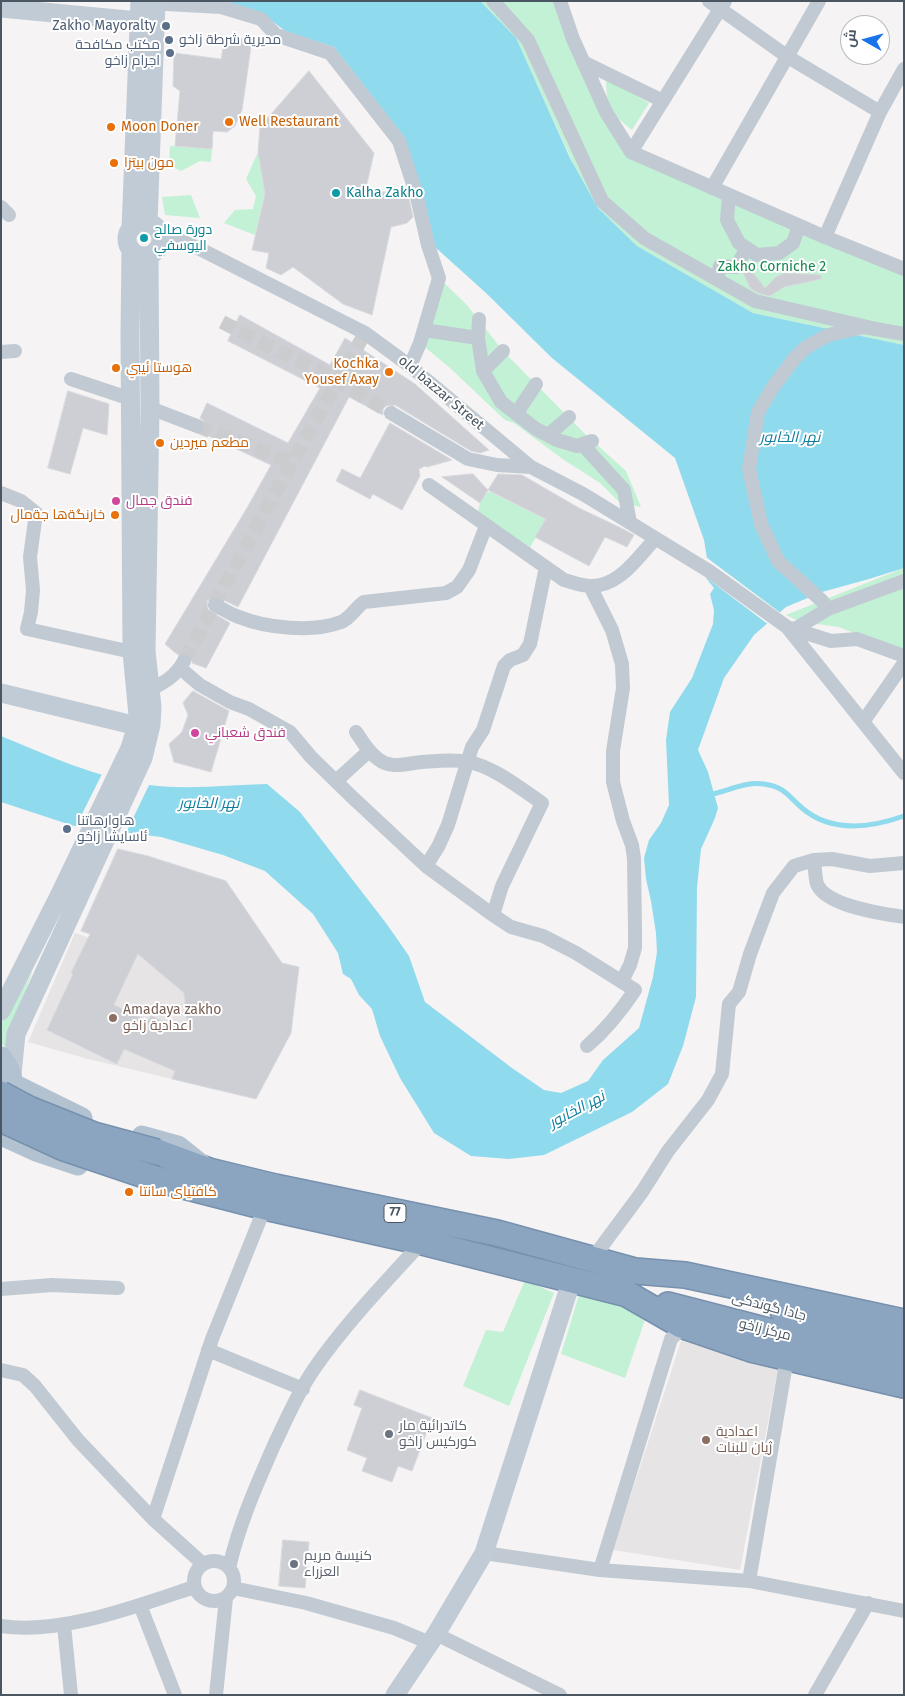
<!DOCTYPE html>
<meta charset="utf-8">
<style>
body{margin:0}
#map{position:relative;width:905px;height:1696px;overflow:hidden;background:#f5f3f3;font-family:"Fira Sans",Cairo,sans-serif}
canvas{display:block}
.frame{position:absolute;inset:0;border:2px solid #4a5661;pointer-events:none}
.north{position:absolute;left:840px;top:15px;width:50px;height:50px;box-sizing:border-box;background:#fff;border:1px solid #b7bbc0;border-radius:50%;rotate:277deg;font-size:14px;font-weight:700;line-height:20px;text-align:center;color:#4a5661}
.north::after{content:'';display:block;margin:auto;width:18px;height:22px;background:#1a73e8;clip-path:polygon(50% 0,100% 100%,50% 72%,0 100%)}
</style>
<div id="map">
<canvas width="905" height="1696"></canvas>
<div class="frame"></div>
<div class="north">ش</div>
</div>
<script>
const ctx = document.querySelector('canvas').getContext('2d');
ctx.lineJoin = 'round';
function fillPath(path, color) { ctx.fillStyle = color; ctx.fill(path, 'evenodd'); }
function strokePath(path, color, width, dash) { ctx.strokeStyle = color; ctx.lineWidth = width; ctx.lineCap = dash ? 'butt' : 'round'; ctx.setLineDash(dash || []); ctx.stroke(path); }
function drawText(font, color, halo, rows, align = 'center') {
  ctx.font = font + ' "Fira Sans",Cairo,sans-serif'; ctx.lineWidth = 4; ctx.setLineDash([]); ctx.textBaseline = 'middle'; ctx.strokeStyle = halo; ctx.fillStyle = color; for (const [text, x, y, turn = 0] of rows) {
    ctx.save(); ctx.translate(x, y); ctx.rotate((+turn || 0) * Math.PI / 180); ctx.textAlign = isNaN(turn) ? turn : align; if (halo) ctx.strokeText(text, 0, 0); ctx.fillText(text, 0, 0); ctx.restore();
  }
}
fillPath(new Path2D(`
 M75 933 140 955 184 993 190 1043 172 1079 88 1059 28 1042Z
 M682 1338 779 1364 740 1570 613 1550Z`), '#e6e4e5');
fillPath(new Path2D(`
 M478 1H561L631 152 904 269V345L753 313 637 246 598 208 574 165 516 39Z
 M606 81 619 86 649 103 632 130C611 113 607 109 606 81Z
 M170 146 212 149 211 162 200 161 181 171 169 165Z
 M258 152 265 194 255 235 224 223 235 210 253 209 256 196 246 179Z
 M191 195 200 218 165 215 162 197Z
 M439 278 467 305 503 351 586 435 626 471 641 507 619 502 600 483 564 460 514 423 505 420 450 368 420 343Z
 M487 492H491L546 519 528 551 477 516 480 503Z
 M904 568V653L839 627 801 622 786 615Z
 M33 970 12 1027 8 1055 1 1042V1024Z
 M525 1280 554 1293 509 1406 463 1386 486 1330 503 1332Z
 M582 1285 648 1311 625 1378 561 1354Z`), '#c3f1d5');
fillPath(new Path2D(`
 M226 1H480L516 38 570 158 598 208 637 246 753 313 904 345V568L869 579 822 592 786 607 754 635 724 678 698 750 708 772 718 808 715 818 701 849 697 887 696 997 683 1046 668 1084 632 1112 544 1155 509 1159 471 1156 434 1133 400 1078 380 1036 372 1009 359 995 351 979 343 974 338 953 313 914 265 871 223 855 161 837 74 826 1 802V736C49 756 97 778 149 785 188 790 228 785 267 784L300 812 386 923 409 956 425 1002 512 1068 544 1090 561 1093 588 1081 603 1060 639 1028 653 977 657 952 656 933 651 901 646 879 644 858 649 840 661 823 669 805 666 740 670 712 692 678 713 624 714 610 710 594 714 588 706 578 709 571 704 540 675 458 552 358 486 293 435 247 404 137 334 47 285 31 263 14Z`), '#90daee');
fillPath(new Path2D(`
 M706 557 782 614 769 625 704 576 707 570Z
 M103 772 150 783 125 835 75 828Z`), '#f5f3f3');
strokePath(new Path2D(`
 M708 795C726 792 745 781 764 784 785 787 788 796 802 808 831 833 870 828 904 816`), '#90daee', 5);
const building = new Path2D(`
 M225 36 252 40 242 110 235 126 227 132 213 131 212 149 175 146 180 91 173 86 174 53 221 59Z
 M309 71 374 153 365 192H406L408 195 413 217 407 223 391 227 372 315 343 304 293 267 281 275 266 268 269 253 252 250 265 194 258 152 260 127Z
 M747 265 765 288 776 277 784 273 821 275V279L784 287 770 296 758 293 750 288 743 272Z
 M240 315 330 365 345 338 415 384 489 450 480 453 471 451 395 405 386 406 383 409V415L349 397 238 607 215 596 211 597 207 601 208 610 230 623 206 668 192 663V657L188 653 184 652 178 655 165 644 247 508 271 465 202 433 206 425 204 421 200 418 207 403 288 443 320 388 228 341Z
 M68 391 109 404 107 435 83 428 70 474 48 468Z
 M390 423 452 460 427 467 425 466 419 469 420 476 402 510 373 494 370 499 336 481 342 469 360 478Z
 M473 474 488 490 498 474 522 475 579 508 621 528 634 535 627 547 605 537 589 566 535 537 546 519 488 490 480 503 442 477Z
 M193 691 229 711 211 772 174 762 169 744 182 732 188 715 183 703Z
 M118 849 148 856 226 881 282 963 299 967 291 1033 256 1099 172 1079 175 1071 124 1049 117 1064 47 1030 73 974 71 973 90 934 81 931ZM138 954 184 993 188 1032 151 1016 148 1021 114 1005Z
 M360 1390 432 1418 412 1471 398 1466 392 1482 362 1471 367 1458 347 1450 362 1408 354 1405Z
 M283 1540 309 1542 305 1588 279 1586Z`);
fillPath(building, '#cdcfd5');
strokePath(building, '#d7d9de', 1);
strokePath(new Path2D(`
 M222 322 338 381 391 413
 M197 426 292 462
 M184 660 292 462 365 333`), '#caccce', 14, [14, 7]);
const highway = new Path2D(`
 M157 1152 209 1171 275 1187 497 1233 635 1271 685 1275 904 1322
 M156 1179 265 1207 422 1242 627 1294 681 1325 751 1349 904 1385
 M668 1305 904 1366
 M783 1311 904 1343`);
strokePath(highway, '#7690ad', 28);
strokePath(new Path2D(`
 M493 1 528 40 602 201 644 238 755 301 885 331
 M560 1 573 39 606 112 631 152 825 237 904 269
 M709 1 788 57 880 112
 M148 3 221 7 261 19 276 35 330 53 399 141 416 193 428 245 439 278 420 343 410 366
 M583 62 663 101
 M631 152 725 1
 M712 188 819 1
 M729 195 727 220 739 243 757 255 779 253 793 243 799 226
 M1 207 9 215
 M825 237 880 112 904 69
 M161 238 181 241 200 249 365 333 410 366 531 467 583 494 709 571 787 627 904 773
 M717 279 720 266 736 267 747 248
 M479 319 478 338 483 371 501 402 536 429 557 440 577 446 592 441
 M424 330 478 338
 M1 352 15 351
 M483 371 503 351
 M71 379 131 399
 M150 408 197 426
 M391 413 468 459 497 465 531 467
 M516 414 536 384
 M548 435 569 417
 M582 444 624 490 630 523
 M429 485 564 580C572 582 582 586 591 586 620 586 637 558 655 539
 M1 493 21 501 36 513 30 557 33 590 31 612 27 629 132 652
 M590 586 612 630 622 664 623 688 613 751V782L623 821 632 845 634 858 635 930V948L630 965 622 981
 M215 605C223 609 230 614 239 617 266 628 313 633 341 622 350 619 356 607 364 602L446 593 457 587 469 570 486 526
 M828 609 904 581
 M790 628 831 641 857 639 904 656
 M795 629 828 609 822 601 778 561 761 524 749 469 758 412 773 387 794 359 805 348 828 335 864 327 904 334
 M180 668 200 685 230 702 249 709 290 732 311 757 351 796 426 866 493 915 511 927 543 936 576 953 635 990C621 1011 607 1029 587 1046
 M149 690C164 683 176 676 184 661
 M863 722 904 663
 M356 732C363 742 368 752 378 759 392 770 407 763 422 762 437 761 454 759 469 762 494 767 521 789 542 803L502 886 493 915
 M336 781 369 751
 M814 860C815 867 815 877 817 884 826 906 883 914 904 917
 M426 866 438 847 448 825 472 747 483 730 504 666 510 660 523 655 530 644 546 567
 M593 1258 642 1192 668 1151 708 1100 722 1074 729 1004 739 992 750 954 773 893 794 866 814 860 832 859 870 866 904 863
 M1 1289 52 1285 118 1288
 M208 1350 303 1389
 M1 1370 23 1375 35 1386 78 1440 153 1519 203 1564
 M153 1519 212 1339 265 1207
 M484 1553 600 1570 749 1581 904 1611
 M194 1581a20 20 0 1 1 40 0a20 20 0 1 1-40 0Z
 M229 1568C239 1524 257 1484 275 1443 287 1418 298 1392 314 1369 345 1324 385 1283 422 1242
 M600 1570 671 1339 684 1326
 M749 1581 787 1358
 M233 1588 306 1603 394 1628 430 1643
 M140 1605 175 1695
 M64 1625 71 1695
 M1 1626C61 1635 137 1606 194 1587
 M436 1634 560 1695
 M216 1695 226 1598
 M815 1695 868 1603`), '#c1cad2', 14);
strokePath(new Path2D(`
 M1 8 139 21
 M127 239a17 17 0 1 1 34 0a17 17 0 1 1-34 0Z
 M148 223 156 1
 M131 229 140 1
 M1 693 137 726
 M1 1011 61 892 130 748 137 726 138 715 132 652 130 334 131 250
 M12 1074 16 1034 143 758 151 725 152 707 146 651 150 408 149 255
 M395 1695 436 1634 484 1553 572 1279`), '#c1cbd6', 19);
strokePath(new Path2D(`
 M1 1057C11 1069 15 1083 11 1098
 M13 1084 82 1118
 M1 1135 36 1151 78 1165
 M142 1136 178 1146 203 1166`), '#b3c2d1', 21);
strokePath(highway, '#8ba5c1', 25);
const highwayBridge = new Path2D(`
 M1 1094 29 1109 94 1135 157 1152
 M1 1119 64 1148 156 1179`);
strokePath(highwayBridge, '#7690ad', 28, []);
strokePath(highwayBridge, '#8ba5c1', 25);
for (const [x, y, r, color] of [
 [166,26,5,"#5c6f8a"],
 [169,40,5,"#5c6f8a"],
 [170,53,5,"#5c6f8a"],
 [229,122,5,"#e8710a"],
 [111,127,5,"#e8710a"],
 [114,163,5,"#e8710a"],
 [336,193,5,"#0f9aa8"],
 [144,238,5,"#0f9aa8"],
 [116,368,5,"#e8710a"],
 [389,372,5,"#e8710a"],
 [160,443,5,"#e8710a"],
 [116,501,5,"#d1479c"],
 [115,515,5,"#e8710a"],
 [195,733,5,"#d1479c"],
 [67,829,5,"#5c6f8a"],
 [113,1018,5,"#8d6e63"],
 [129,1192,5,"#e8710a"],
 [389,1434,5,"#6b7280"],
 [706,1440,5,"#8d6e63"],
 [294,1564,5,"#6b7280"]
]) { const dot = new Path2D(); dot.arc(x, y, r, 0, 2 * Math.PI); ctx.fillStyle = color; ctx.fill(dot); strokePath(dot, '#fff', 2); }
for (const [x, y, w] of [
 [395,1213,22]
]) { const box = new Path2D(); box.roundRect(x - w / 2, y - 9.5, w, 19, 4); ctx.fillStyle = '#fff'; ctx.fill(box); strokePath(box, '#4a5661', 1); }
drawText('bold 12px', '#4a5661', null, [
 ["77",395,1213]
]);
drawText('14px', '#4e5e75', '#fff', [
 ["Zakho Mayoralty",156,26],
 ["مديرية شرطة زاخو",179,40,"left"],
 ["مكتب مكافحة",160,45],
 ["اجرام زاخو",160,61],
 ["هاوارهاتنا",77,821,"left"],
 ["ئاسایشا زاخو",77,837,"left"]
], 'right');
drawText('14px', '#c56008', '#fff', [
 ["Well Restaurant",239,122],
 ["Moon Doner",121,127],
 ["مون بيتزا",124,163],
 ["Kochka",379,364,"right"],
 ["Yousef Axay",379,380,"right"],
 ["هوستا ئيبي",126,368],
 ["مطعم ميردين",170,443],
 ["خارنگةها جةمال",105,515,"right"],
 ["کافتیای سانتا",139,1192]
], 'left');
drawText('14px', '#0d838f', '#fff', [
 ["Kalha Zakho",346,193],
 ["دورة صالح",154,230],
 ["اليوسفي",154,246]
], 'left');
drawText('14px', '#17864f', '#fff', [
 ["Zakho Corniche 2",772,267]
]);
drawText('14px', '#4a5661', '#fff', [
 ["old bazzar Street",441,393,40],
 ["جادا گوندکی",769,1307,15],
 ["مركز زاخو",765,1330,14]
]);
drawText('14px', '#b23c85', '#fff', [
 ["فندق جمال",126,501],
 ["فندق شعباني",205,733]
], 'left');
drawText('14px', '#785e54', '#fff', [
 ["Amadaya zakho",123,1010],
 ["اعدادية زاخو",123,1026],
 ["اعدادية",716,1432],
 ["ژیان للبنات",716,1448]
], 'left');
drawText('14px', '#5b616d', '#fff', [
 ["كاتدرائية مار",399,1426],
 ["كوركيس زاخو",399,1442],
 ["كنيسة مريم",304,1556],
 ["العزراء",304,1572]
], 'left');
drawText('italic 15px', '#0c7c9b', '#fff', [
 ["نهر الخابور",790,438],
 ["نهر الخابور",209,804],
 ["نهر الخابور",577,1110,-28]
]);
</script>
